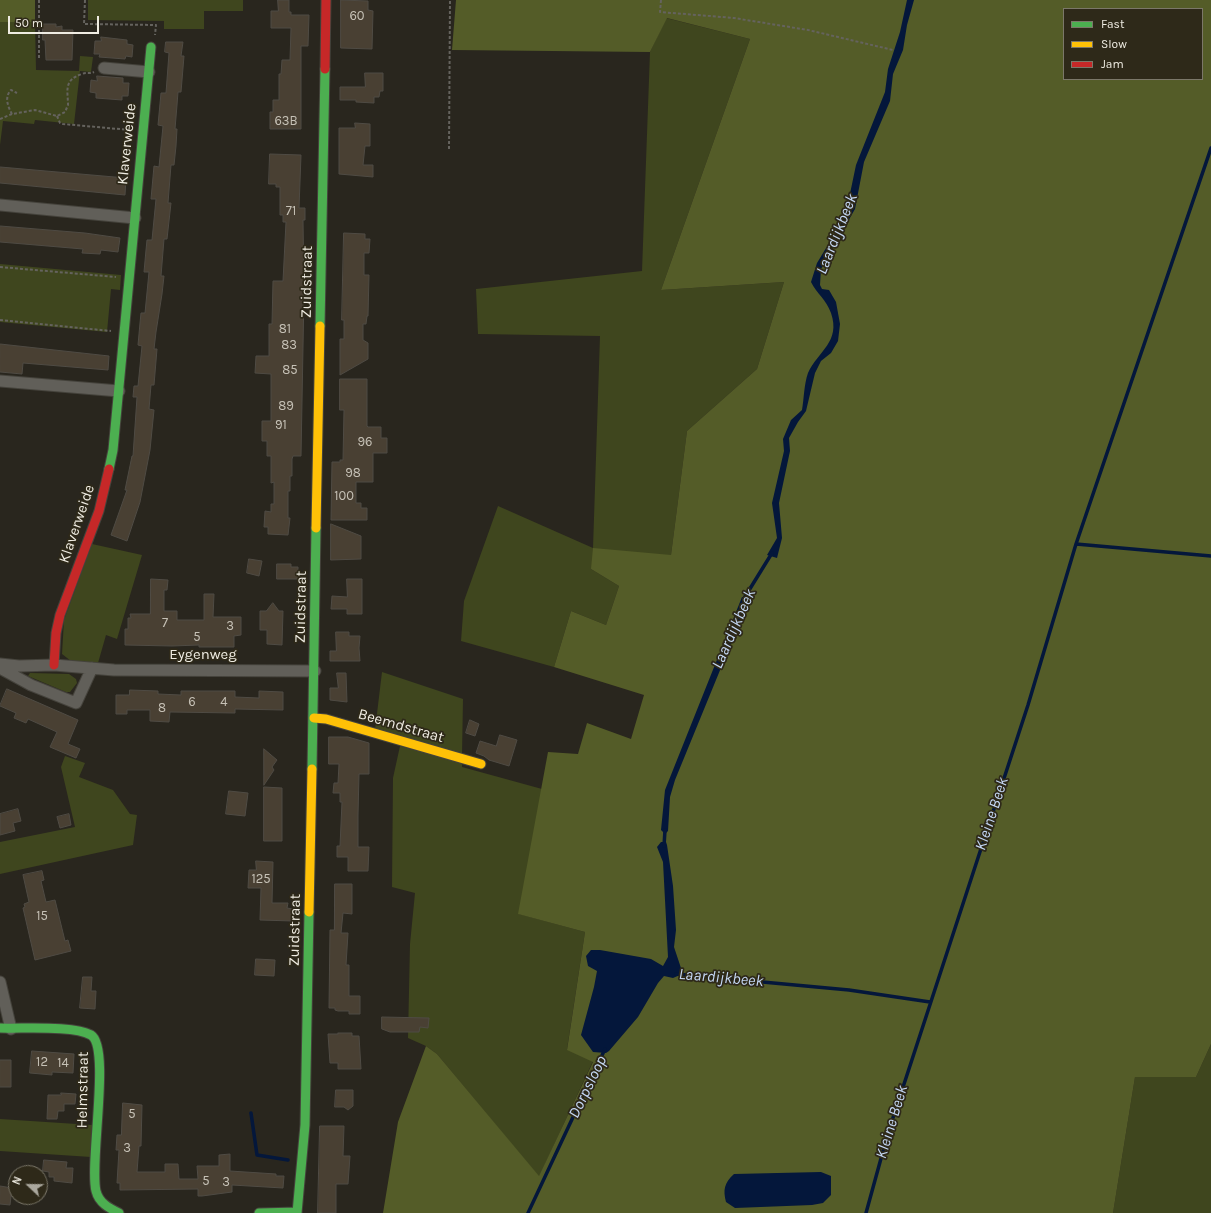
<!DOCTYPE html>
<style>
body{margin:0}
#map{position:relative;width:1211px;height:1213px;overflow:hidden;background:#29261e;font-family:Karla,sans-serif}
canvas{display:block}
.legend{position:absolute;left:1063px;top:8px;width:140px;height:72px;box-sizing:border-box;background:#2e2919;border:1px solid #7b7769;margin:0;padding:5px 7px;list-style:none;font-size:12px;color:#efece2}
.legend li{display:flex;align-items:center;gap:8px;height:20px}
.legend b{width:20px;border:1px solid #7b7769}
.north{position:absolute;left:8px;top:1165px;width:40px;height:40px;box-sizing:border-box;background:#2e2919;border:1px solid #7b7769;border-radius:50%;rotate:292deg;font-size:11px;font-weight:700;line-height:16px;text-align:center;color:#efece2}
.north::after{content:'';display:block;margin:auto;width:14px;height:18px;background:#aaa79d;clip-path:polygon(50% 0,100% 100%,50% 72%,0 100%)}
.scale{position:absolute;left:8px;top:16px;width:91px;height:18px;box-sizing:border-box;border:2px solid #efece2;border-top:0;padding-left:5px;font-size:12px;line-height:14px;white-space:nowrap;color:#efece2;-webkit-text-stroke:3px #2e2919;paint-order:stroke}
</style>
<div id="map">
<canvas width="1211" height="1213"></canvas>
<ul class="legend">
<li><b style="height:5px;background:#4caf50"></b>Fast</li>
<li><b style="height:5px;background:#ffc107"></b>Slow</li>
<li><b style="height:5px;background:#c62828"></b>Jam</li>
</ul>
<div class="north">N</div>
<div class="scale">50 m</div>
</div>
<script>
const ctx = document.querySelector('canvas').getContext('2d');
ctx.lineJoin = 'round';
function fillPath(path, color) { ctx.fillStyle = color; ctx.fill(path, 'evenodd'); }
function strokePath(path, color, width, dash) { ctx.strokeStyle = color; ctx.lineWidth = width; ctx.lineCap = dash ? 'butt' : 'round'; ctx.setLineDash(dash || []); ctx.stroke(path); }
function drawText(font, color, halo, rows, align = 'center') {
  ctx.font = font + ' Karla,sans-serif'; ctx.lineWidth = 3.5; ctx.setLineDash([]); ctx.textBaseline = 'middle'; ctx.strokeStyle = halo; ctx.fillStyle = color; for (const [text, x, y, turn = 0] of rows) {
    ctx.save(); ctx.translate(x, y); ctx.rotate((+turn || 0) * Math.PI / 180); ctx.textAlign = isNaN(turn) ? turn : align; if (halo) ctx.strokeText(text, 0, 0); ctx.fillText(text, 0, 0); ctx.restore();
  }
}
fillPath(new Path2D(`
 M88 0H243V11H204V29H164V21L88 20Z
 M666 18 750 39 661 290 784 282 757 369 687 431 671 555 591 569 619 586 606 625 571 611 554 667 461 641 464 601 498 506 593 548 600 336 478 334 476 289 642 271 650 52Z
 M0 22H35L36 70 79 71 80 56 93 57 91 72 80 71 74 124 35 120 34 124 3 121 0 145Z
 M0 264 121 275 120 290 111 289 107 332 0 322Z
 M92 544 142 555 117 639 106 635 98 663 71 661 62 654 64 620Z
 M382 672 463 699 462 755 375 730Z
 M30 673 69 674 76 679 77 683 70 692H66L28 676Z
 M400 746 462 762V767L542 789 519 914 585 932 567 1049 593 1061 539 1177 437 1054 426 1046 408 1038 410 944 415 893 392 887 393 778Z
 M65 756 85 763 79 777 113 790 130 814 137 815 133 845 0 874V842L75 827 61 767Z
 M1211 1044V1213H1113L1135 1077H1196Z
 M0 1119 92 1125 91 1157 0 1151Z`), '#3f461e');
fillPath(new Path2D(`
 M0 0H35V22H0Z
 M456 0H1211V1044L1196 1077H1135L1113 1213H383L398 1122 426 1046 437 1054 539 1176 593 1062 567 1050 585 932 518 914 548 752 578 754 587 723 631 739 644 695 554 667 571 611 606 625 619 586 591 569 593 548 671 555 687 431 757 369 784 282 661 290 750 39 667 18 650 52 452 50ZM1064 9H1202V79H1064Z`), '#545c28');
fillPath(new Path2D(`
 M907 0H914L907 25 903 50 893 74 890 101 864 162 855 209 821 269 820 285 822 289 829 290 836 302 840 324 838 341 831 353 821 361 815 373 806 411 798 422 789 438 790 451 779 503 782 538 777 558 767 555 777 538 772 503 784 451 783 439 791 420 802 410C804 399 804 384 808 373 818 351 841 342 831 313 826 299 817 294 811 282L817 263 840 225 847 208 856 165 885 92 888 69 900 32Z
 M742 597H748L741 619 675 780 670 797 668 831 665 834 661 830 665 790Z
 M661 842H666L667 845 673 886 676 930 674 947 682 971 680 975 673 978 664 976 658 983 638 1017 609 1051 606 1053 593 1052 581 1035 594 987 597 971 588 966 586 956 591 950H600L651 959 663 966 668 957 663 862 657 847Z
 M821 1172 831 1176V1195L823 1203 812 1205 735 1208 726 1202C723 1190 724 1183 734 1174Z`), '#04173b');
strokePath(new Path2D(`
 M1076 544 1211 148
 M743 600 772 553
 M664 846 665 830
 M676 974 849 990 930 1002
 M251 1113 257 1155 288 1160
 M528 1213 605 1049
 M866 1213 888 1133 1028 705 1076 544 1211 556`), '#04173b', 3.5);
const building = new Path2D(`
 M278 0H289V12H291V15H309L308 46H301V129H270V112H273V100H279V74H281L282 60H290L291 28H271V11H278Z
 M341 0 368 1V10L373 11 372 49 341 48Z
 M43 24H56V27L62 26V30H73L72 60H46L45 40H43Z
 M101 37 127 40V44L133 45 132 57 126 56 125 59 99 57 100 54H94L95 41H101Z
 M166 42H183L181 56H184L181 92H178L177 105 175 129H177L176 146 174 165H171L168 203H171L167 239H164L161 276H164L162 294 156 332 154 349H157L154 385H151L149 409 154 410 150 450 140 502 127 541 111 535 127 490H125L132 456H133L137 397H133L134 386H138L142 346 138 345 140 323 141 313H145L149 272H144L146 250 147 240H152L156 199H151L154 166 159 167 163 126 158 125 161 93H166L169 53 165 52Z
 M365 73H383V91H380L379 97H374V103L356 102V100H340V87H365Z
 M97 76 123 78V83H129L128 96H122V100L96 98V93L90 92 91 80 97 81Z
 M355 123 370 124V146H365L363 165H373V177L339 174V128H355Z
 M270 154 301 155 299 208H305V220H303L304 292 301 456H293L292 459V476H290V491H288V518H290L288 535 268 534V527H264L265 511 271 512V504H274V482L271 483V456H267V441H262V421H271V374L255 373 256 356H269V324H272L273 281H283L286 222H283V215H280V187H276V184H269Z
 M0 167 126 178 125 195 0 183Z
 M0 226 85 233 120 238 118 252 101 250 100 254 82 253 83 249 0 242Z
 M344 233 365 234V239H370L369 253H364V275H369L368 316H367L366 324H363V340L368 343V359L340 375V339H344V320H342Z
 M0 344 109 356 108 370 23 363 22 374 0 372Z
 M340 379H367V426L368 427H381V438H387V453H373V482H356V503H361V508H367V520H331L332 462H340V460H343L344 410H340Z
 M331 524 361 536V559L331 560Z
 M249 559 262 561 259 576 247 573Z
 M277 564H291V567H298V579H277Z
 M151 579 168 580 167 590H164V611H177V620H204V594H214L213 617H241V635L234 636V647H199V645L172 646 125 645V629H128V618H131L130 614H150Z
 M347 579H362V614H347V609H331L332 596 347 597Z
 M273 603 279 611H283L282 645 267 644V630H260V611H266Z
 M336 632H349V636H360L359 648 360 661H330V651H336Z
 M337 673H346L347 702 330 700V688H338Z
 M7 689 78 720 68 744 80 749 76 758 50 747 57 732 28 719 26 723 14 718 16 713 0 706Z
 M130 690 158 691V694L181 695V691H235V697L259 698V691L283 692V710L235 709V713L170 712 169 722 150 721V710H127V714H116V695H129Z
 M470 720 479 724 475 736 466 733Z
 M500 735 517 740 509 766 489 760 484 756 476 753 480 741 496 746Z
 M329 737H348L369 743V774H359L358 815V847H369L368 871H348V857H337V846H340L342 802H340V793H333L334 783H338L339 764H329Z
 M264 749 277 760 272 767 274 770 264 785Z
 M264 787 282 788V841H264Z
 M229 791 248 793 245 816 226 814Z
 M18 809 21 821 13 823 15 831 0 835V814Z
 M69 814 71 825 60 828 57 817Z
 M256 861 273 862 272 903H288L287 908 293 909V921L260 920 261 888H248L249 870H256Z
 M42 871 44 880 41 881 46 902 55 900 65 941 68 940 71 951 35 960 23 908 25 907 24 904 29 902 23 875Z
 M335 884H352V914L343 913 341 933H348L346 965H349V996H360V1014H349V1011H338L335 1010V1008H329L330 930H334Z
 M256 959 275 960 274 976 255 975Z
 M83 977H92L91 991H96L95 1009 80 1008Z
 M382 1017 429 1018 428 1028 420 1027 419 1032H390L382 1029Z
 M338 1033H352V1036H359L361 1069H338V1063H330L328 1034H338Z
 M32 1051 74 1054 73 1073 52 1072V1075L30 1073Z
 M0 1060H11V1087H0Z
 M336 1090H353V1106L348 1110 344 1107H335Z
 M61 1093 76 1094 75 1104H64V1111H58L57 1119H47L48 1095H61Z
 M123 1103 142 1105 141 1146H139L137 1172H165V1164H178L179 1179H198L197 1166H219V1155L230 1154V1171L276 1174V1176H284L283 1188 232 1185V1192L202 1196H198V1189L120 1190V1183H117L119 1150H116L117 1135H121Z
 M320 1126H344L343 1156H350L348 1184H336V1213H318Z
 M44 1160 67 1162 66 1168H73L72 1183 54 1181V1177H49V1172L43 1171Z
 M0 1186 12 1188 10 1205 0 1204Z`);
fillPath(building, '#494033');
strokePath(building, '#4f4b44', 1);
const street = new Path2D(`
 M104 68 149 72
 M0 205 135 218
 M0 381 119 391
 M0 664 19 666 54 665 114 670 315 671
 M0 668 31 685 76 703 92 668
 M0 982 11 1029`);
const fast = new Path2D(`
 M320 326 325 69
 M109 469 113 450 151 47
 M312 769 316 528
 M0 1028C21 1029 74 1025 91 1035 111 1047 89 1163 96 1191 99 1203 109 1208 119 1213
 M259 1213 297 1212
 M297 1213 305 1125 309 912`);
const slow = new Path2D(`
 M316 528 320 326
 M314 718 326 719 481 764
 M309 912 312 769`);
const jam = new Path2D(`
 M325 69 326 0
 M54 665 56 633 60 615 99 511 109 469`);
strokePath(street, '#45433c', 13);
strokePath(fast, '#45433c', 11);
strokePath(slow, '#45433c', 11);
strokePath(jam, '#45433c', 11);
strokePath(new Path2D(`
 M85 0 84 24 156 25 155 35
 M661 0 660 12 734 18 808 30 893 50
 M39 58V0
 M12 114C8 107 4 97 11 90L17 93
 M57 116 60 123 63 124 130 130
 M0 119 12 114 35 110 57 116 65 112 68 105C68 91 63 80 82 74 86 72 90 74 94 72
 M449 149 450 0
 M0 267 116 277
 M0 320 111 331`), '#65635e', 2, [3, 2]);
strokePath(street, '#615f59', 11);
strokePath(fast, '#4caf50', 9);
strokePath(slow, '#ffc107', 9);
strokePath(jam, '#c62828', 9);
drawText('13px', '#c6c1b6', null, [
 ["60",357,16],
 ["63B",286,121],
 ["71",291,211],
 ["81",285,329],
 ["83",289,345],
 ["85",290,370],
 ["89",286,406],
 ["91",281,425],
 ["96",365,442],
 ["98",353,473],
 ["100",344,496],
 ["7",165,623],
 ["3",230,626],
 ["5",197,637],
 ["6",192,702],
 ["4",224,702],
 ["8",162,708],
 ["125",261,879],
 ["15",42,916],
 ["12",42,1062],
 ["14",63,1063],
 ["5",132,1114],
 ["3",127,1148],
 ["5",206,1181],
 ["3",226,1182]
]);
drawText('15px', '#efece2', '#2e2919', [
 ["Klaverweide",127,144,-84],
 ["Zuidstraat",307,282,-89],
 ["Klaverweide",77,524,-71],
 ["Zuidstraat",301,607,-89],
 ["Eygenweg",203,655],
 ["Beemdstraat",401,726,16],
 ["Zuidstraat",295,930,-89],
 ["Helmstraat",83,1090,-89]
]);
drawText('italic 16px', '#c4d7f4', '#2e2919', [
 ["Laardijkbeek",837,234,-68],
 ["Laardijkbeek",734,629,-66],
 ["Kleine Beek",992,814,-72],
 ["Laardijkbeek",721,978,5],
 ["Dorpsloop",588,1087,-64],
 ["Kleine Beek",892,1122,-73]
]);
</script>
